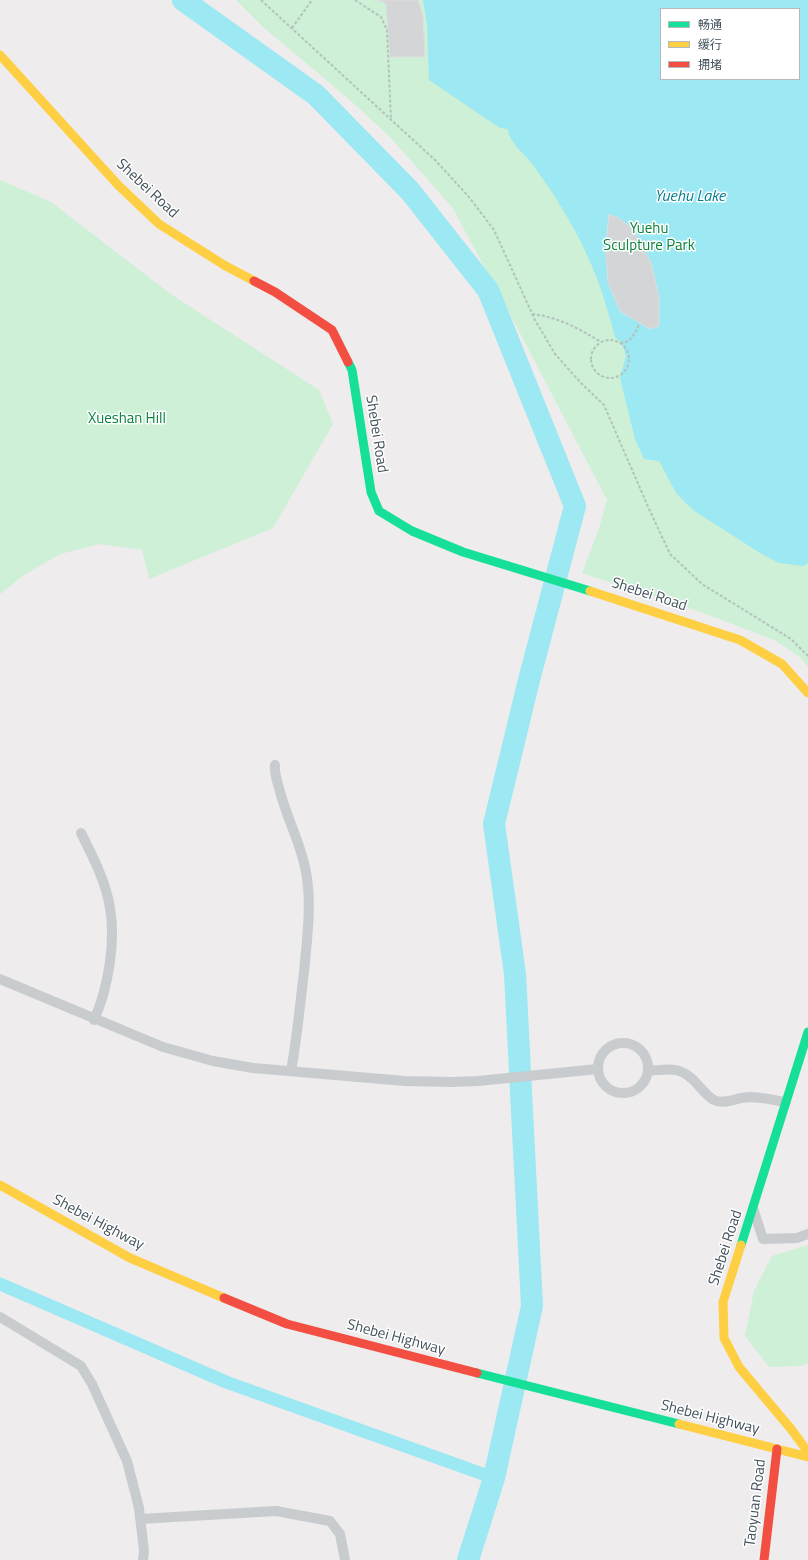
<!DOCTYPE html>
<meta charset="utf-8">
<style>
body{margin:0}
#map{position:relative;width:808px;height:1560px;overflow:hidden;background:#eeecec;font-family:"Titillium Web","Noto Sans SC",sans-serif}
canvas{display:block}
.legend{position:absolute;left:660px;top:8px;width:140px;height:72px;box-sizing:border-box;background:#fff;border:1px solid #b3b9bd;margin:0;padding:5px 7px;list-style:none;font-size:12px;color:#42515b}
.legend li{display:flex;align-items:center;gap:8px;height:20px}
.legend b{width:20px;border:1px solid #b3b9bd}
</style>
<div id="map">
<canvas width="808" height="1560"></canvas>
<ul class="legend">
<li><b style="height:5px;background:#16e098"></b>畅通</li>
<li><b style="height:5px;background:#ffcf43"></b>缓行</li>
<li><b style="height:5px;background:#f24e42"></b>拥堵</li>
</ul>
</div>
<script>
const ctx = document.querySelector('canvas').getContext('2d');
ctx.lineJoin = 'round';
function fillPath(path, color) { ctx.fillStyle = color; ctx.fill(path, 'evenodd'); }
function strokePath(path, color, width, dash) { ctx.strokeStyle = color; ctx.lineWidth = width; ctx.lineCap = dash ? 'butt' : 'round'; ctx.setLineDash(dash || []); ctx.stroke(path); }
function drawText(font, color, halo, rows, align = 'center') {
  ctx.font = font + ' "Titillium Web",sans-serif'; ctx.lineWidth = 3; ctx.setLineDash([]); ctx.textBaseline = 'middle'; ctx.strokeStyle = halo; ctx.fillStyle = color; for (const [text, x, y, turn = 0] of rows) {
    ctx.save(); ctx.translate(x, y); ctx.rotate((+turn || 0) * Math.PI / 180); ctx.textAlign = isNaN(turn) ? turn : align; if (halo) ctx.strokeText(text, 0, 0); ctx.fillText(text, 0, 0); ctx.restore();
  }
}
fillPath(new Path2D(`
 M236 0H808V667L799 656 774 640 706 614 582 573 599 529 607 500 521 335 452 207 390 137 350 100 263 27ZM661 9H799V79H661Z
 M0 180 51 202 172 295 319 390 333 424 273 528 149 579 142 550 100 544 60 554 24 575 0 594Z
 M808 1245V1363L801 1366 769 1367 745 1336 754 1291 772 1256Z`), '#cdf0d7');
fillPath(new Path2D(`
 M423 0H808V563L803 566 779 563 760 553 693 510 676 493 659 461 644 459 635 439 620 378 626 356 622 343 615 337C604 294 592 260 570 222 559 202 546 183 533 165 525 154 509 143 508 129L500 128 429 80 427 24ZM661 9H799V79H661Z`), '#9ce8f3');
strokePath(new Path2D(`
 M0 1284 226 1382 494 1478`), '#9ce8f3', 13);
strokePath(new Path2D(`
 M183 0 316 95 410 191 488 290 575 506 529 680 494 824 515 974 532 1306 494 1478 468 1560`), '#9ce8f3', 22);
const building = new Path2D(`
 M378 0H418L423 15 425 57H390L386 4Z
 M609 215 617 217 632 228 651 263 659 297V326L650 329 620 311 608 282 606 254Z`);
fillPath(building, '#d4d5d7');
strokePath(building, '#dededf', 1);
strokePath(new Path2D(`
 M261 0 436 161 469 197 494 230 535 320 555 354 581 383 604 405 649 509 670 554 702 584 791 639 808 656
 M355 0 381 17 387 30 391 120
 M292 28 312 0
 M532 314C558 317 580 329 601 342
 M591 359a19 19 0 1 1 38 0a19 19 0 1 1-38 0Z
 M620 343 629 341 637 330 639 323`), '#b3c3bc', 2, [3, 2]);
strokePath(new Path2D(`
 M275 765C274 773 277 780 279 788 286 817 301 843 306 872 312 904 307 939 304 972 300 1005 297 1038 291 1071
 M81 833C93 857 106 882 110 908 116 942 108 989 94 1020
 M0 979 163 1047 213 1061 253 1068 405 1081 451 1082 478 1081 598 1069
 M598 1068a25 25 0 1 1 50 0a25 25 0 1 1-50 0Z
 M649 1071C671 1068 683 1067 698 1085 703 1090 708 1097 714 1100 721 1104 733 1100 741 1098 756 1095 772 1100 786 1102
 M753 1208 763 1239 797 1238 808 1234
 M0 1317 81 1366 92 1384 127 1461 139 1508 144 1551 143 1560
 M140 1519 276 1511 330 1521 340 1534 345 1560`), '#c8ccce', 10);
strokePath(new Path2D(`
 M348 362 352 370 371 492 379 511 412 531 463 552 590 591
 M741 1245 808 1032
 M477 1373 679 1424`), '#16e098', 9);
strokePath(new Path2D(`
 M0 55 118 185 159 224 224 265 254 281
 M590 591 740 640 782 664 808 693
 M0 1185 130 1258 224 1298
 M741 1245 723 1302 724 1338 739 1367 791 1429 808 1452
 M679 1424 808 1457`), '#ffcf43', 9);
strokePath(new Path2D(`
 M254 281 275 292 332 330 348 362
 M224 1298 287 1324 477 1373
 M764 1560 777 1449`), '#f24e42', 9);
drawText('15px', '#42515b', '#fff', [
 ["Shebei Road",147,189,43],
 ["Shebei Road",376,434,81],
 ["Shebei Road",649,595,18],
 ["Shebei Highway",98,1223,28],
 ["Shebei Road",726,1248,-72],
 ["Shebei Highway",396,1338,15],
 ["Shebei Highway",710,1418,14],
 ["Taoyuan Road",756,1503,-83]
]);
drawText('15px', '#0b833d', '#fff', [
 ["Yuehu",649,229],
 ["Sculpture Park",649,246],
 ["Xueshan Hill",127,419]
]);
drawText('italic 16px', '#037d8f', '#fff', [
 ["Yuehu Lake",690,197]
]);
</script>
